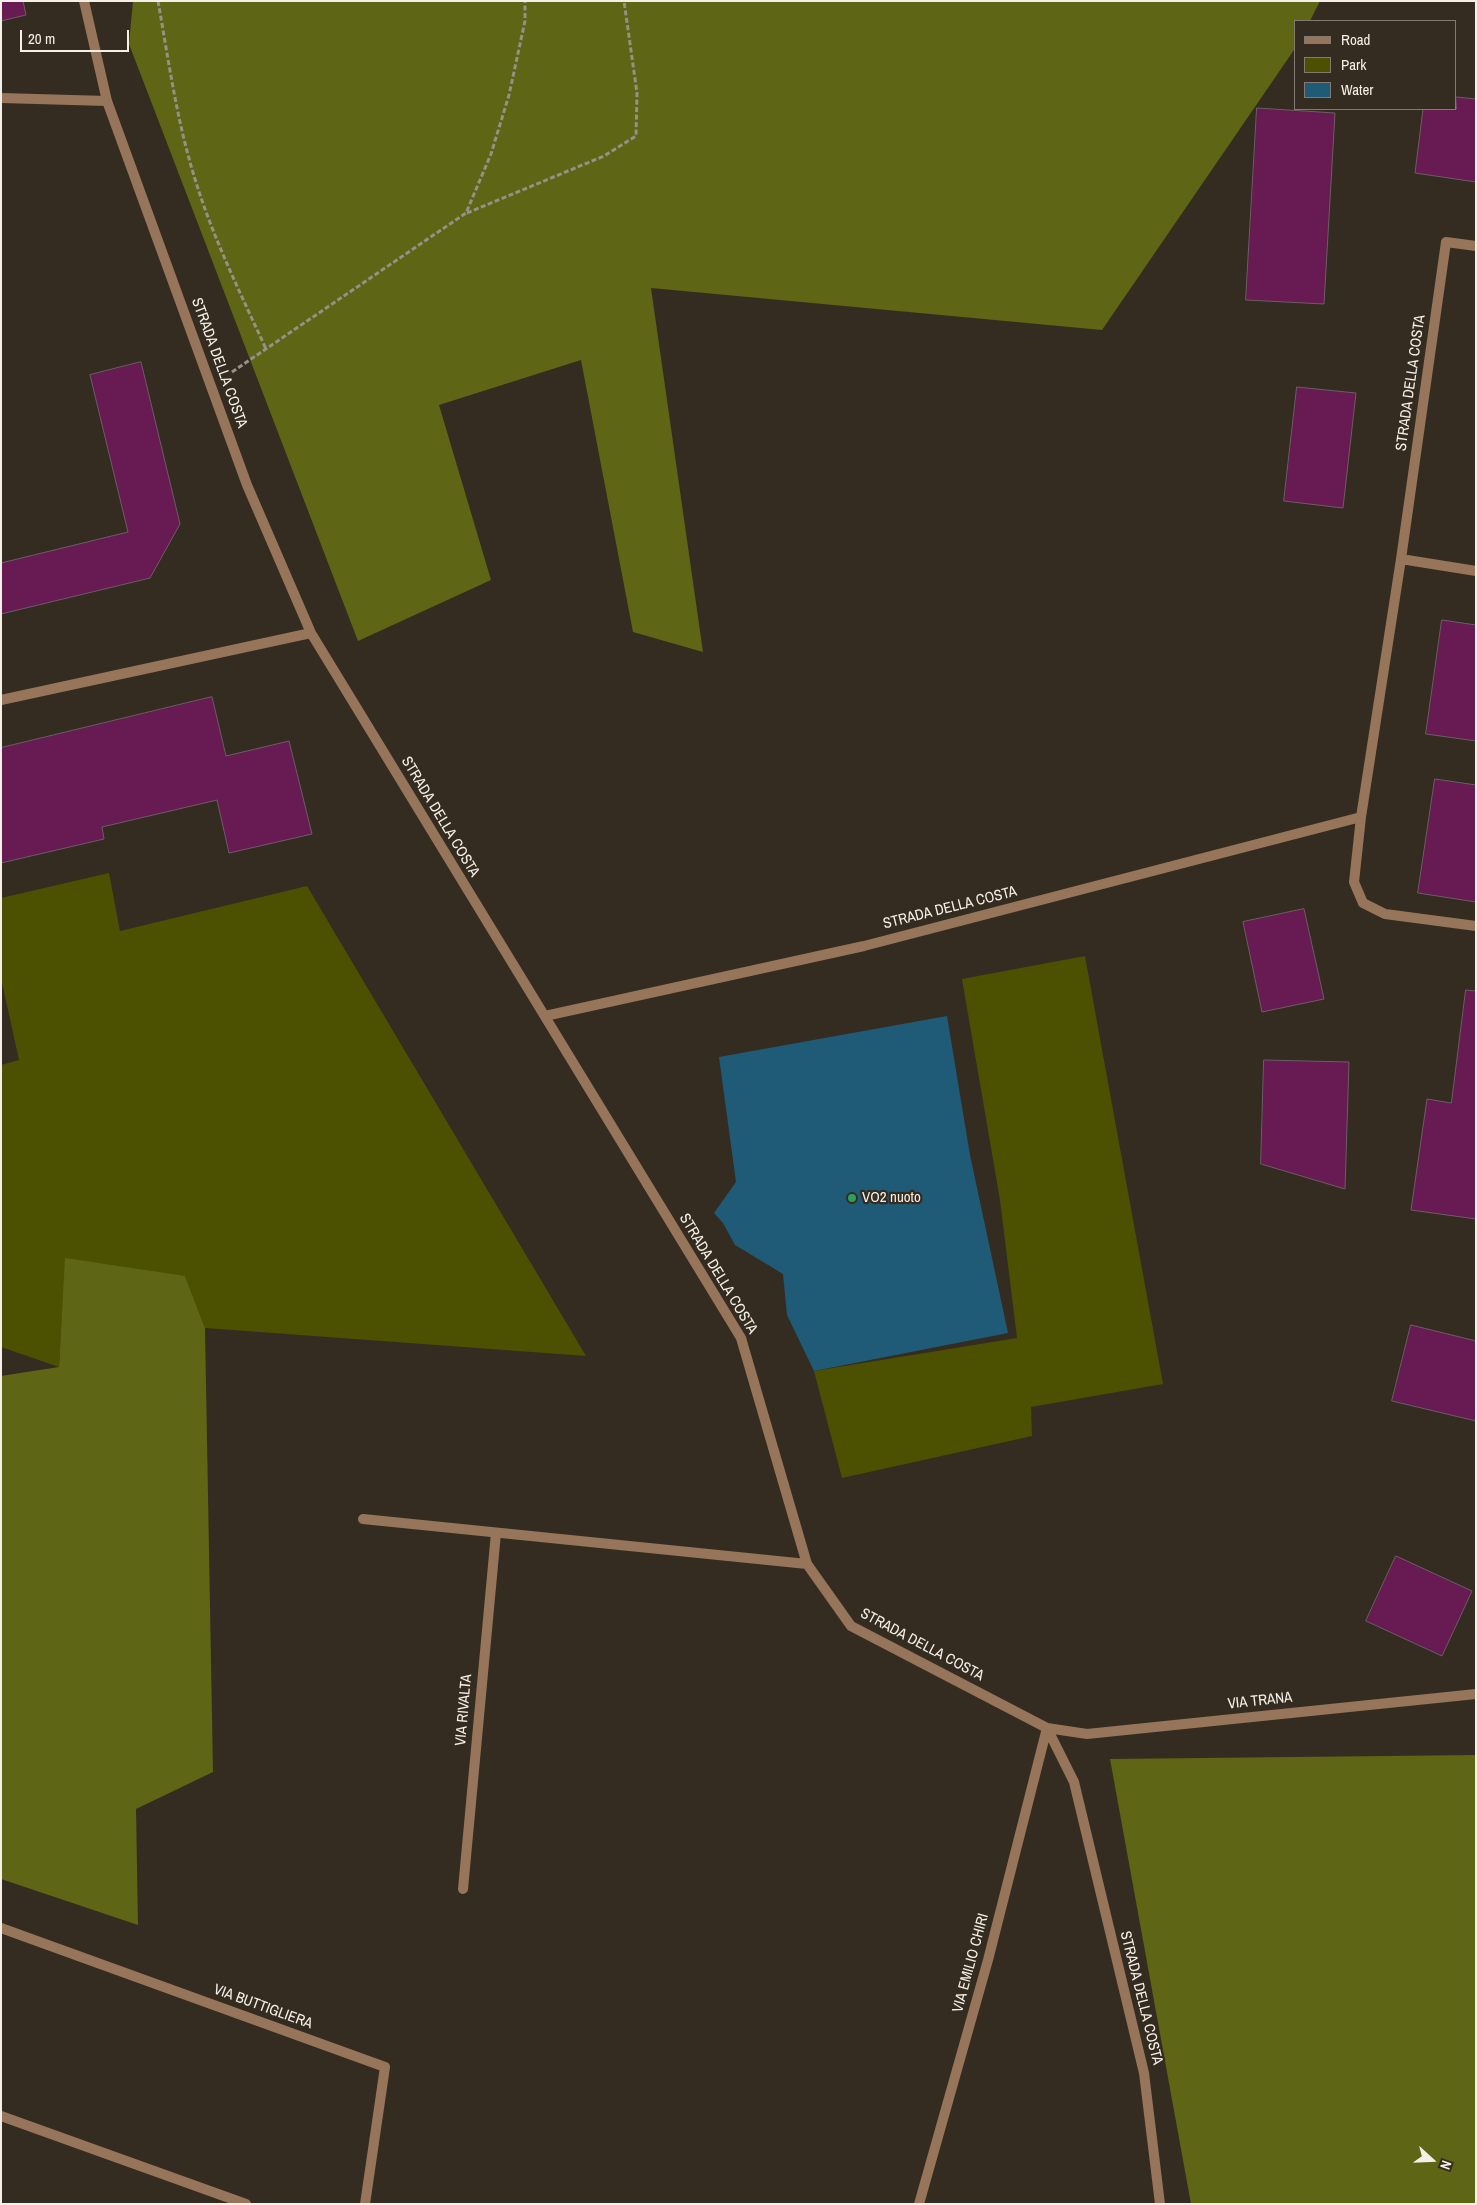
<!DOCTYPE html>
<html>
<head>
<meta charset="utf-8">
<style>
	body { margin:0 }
	#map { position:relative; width:1477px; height:2205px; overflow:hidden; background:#342c20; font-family:"Archivo Narrow",sans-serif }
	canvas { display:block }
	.frame { position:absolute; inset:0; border:2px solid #f4efe7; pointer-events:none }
	.legend { position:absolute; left:1294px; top:20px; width:162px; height:90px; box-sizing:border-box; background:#342c20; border:1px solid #817a70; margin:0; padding:6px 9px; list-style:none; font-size:15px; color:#f4efe7 }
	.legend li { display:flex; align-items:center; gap:10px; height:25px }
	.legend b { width:25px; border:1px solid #817a70 }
	.north { position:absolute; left:1407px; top:2135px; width:50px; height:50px; -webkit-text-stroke:4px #342c20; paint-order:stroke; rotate:110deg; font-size:14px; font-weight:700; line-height:20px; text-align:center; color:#f4efe7 }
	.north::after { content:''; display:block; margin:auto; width:18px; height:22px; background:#f4efe7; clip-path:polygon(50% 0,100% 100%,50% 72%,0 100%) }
	.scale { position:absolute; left:20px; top:30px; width:109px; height:22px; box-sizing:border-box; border:2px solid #f4efe7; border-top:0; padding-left:6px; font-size:15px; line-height:18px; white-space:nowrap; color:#f4efe7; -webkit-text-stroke:4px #342c20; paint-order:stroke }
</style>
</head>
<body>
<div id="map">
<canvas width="1477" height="2205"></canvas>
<div class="frame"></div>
<ul class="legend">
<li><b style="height:6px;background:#96755a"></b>Road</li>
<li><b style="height:14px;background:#4b5100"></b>Park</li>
<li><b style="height:14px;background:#1f5b76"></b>Water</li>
</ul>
<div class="north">N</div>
<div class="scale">20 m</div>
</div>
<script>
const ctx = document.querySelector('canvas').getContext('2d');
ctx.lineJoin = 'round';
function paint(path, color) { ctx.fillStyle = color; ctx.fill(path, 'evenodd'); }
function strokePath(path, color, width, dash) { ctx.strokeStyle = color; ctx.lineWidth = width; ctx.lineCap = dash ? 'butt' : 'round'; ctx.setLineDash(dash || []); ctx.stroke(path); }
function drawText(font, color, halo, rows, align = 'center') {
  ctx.font = font + ' "Archivo Narrow",sans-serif'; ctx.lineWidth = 4.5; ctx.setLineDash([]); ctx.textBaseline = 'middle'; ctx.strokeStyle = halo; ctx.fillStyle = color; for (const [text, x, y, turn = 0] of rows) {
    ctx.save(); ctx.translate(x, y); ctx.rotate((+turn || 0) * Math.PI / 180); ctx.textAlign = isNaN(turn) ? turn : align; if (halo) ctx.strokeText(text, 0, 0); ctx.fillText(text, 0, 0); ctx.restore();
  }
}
const green = new Path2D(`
	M109,873L120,931L307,886L586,1356L205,1328L185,1276L62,1315L59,1367L1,1347V1065L19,1060L1,978V898Z
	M1085,956L1163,1384L1031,1407L1032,1436L842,1478L814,1371L1017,1338L1000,1200L962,979Z`);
const forest = new Path2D(`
	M133,1H1320L1310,21H1296V47L1102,330L651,288L703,652L633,632L581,360L439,405L491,580L358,641L129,44Z
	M65,1258L185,1276L205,1328L213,1772L136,1809L138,1925L1,1879V1376L59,1367Z
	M1476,1755V2204H1191L1110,1759Z`);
const water = new Path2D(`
	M947,1016L970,1155L1008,1333L814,1371L787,1315L783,1274L735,1245L723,1223L714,1213L736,1182L719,1057Z`);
const building = new Path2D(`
	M1,1H23L26,15L1,21Z
	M1456,97L1476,99V182L1415,173L1423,109H1456Z
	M1257,108L1335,113L1324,304L1246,300Z
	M141,362L180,524L150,578L1,614V563L128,532L90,375Z
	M1297,387L1356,393L1343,508L1284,501Z
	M1442,620L1476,625V741L1426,734Z
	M212,697L226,756L289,741L312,834L229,853L217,800L102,827L104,839L1,863V748Z
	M1435,779L1476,785V902L1418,893Z
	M1304,909L1324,999L1262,1012L1243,922Z
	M1466,990L1476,991V1219L1411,1210L1427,1099L1451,1103Z
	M1264,1060L1349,1062L1345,1189L1261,1164Z
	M1411,1325L1476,1341V1421L1392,1401Z
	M1396,1556L1472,1591L1442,1656L1366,1621Z`);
const path = new Path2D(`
	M158,1C168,57 176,115 192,169C210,232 239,290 266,349
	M467,213L604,156L636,136L637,93L624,1
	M232,372L466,213L491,154L509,95L525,21V1`);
const minor = new Path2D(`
	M84,1L107,101L247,485L311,633L741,1338L807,1564L851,1626L1047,1728L1074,1782L1144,2073L1160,2204
	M1,98L107,101
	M1476,246L1446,242L1401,559L1361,817L1354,882L1363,903L1385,914L1476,926
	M1401,559L1476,571
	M1,700L311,633
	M545,1016L864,946L1361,817
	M363,1519L807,1564
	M1047,1728L1087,1734L1476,1694
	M463,1889L496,1533
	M1,1928L385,2067L365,2204
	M1,2116L246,2204
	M919,2204L988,1960L1047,1728`);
const markers = [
	[852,1198,5,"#2e9e5b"]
];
const streetNames = [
	["STRADA DELLA COSTA",219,363,70],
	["STRADA DELLA COSTA",1411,383,-82],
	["STRADA DELLA COSTA",440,817,59],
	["STRADA DELLA COSTA",950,908,-14],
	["STRADA DELLA COSTA",718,1274,59],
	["STRADA DELLA COSTA",922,1645,28],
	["VIA TRANA",1260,1701,-6],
	["VIA RIVALTA",464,1710,-85],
	["VIA EMILIO CHIRI",971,1963,-75],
	["STRADA DELLA COSTA",1141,1998,76],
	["VIA BUTTIGLIERA",263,2007,20]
];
const poiNames = [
	["VO2 nuoto",862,1198]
];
paint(green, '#4b5100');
paint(forest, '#5e6514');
paint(water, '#1f5b76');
paint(building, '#671b52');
strokePath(building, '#6c5d66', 1);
strokePath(path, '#969086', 3, [5, 2.5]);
strokePath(minor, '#96755a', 10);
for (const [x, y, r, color] of markers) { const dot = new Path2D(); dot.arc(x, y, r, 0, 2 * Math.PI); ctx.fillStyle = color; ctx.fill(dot); strokePath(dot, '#342c20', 2); }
drawText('15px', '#f4efe7', '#342c20', streetNames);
drawText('15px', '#f4efe7', '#342c20', poiNames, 'left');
</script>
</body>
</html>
